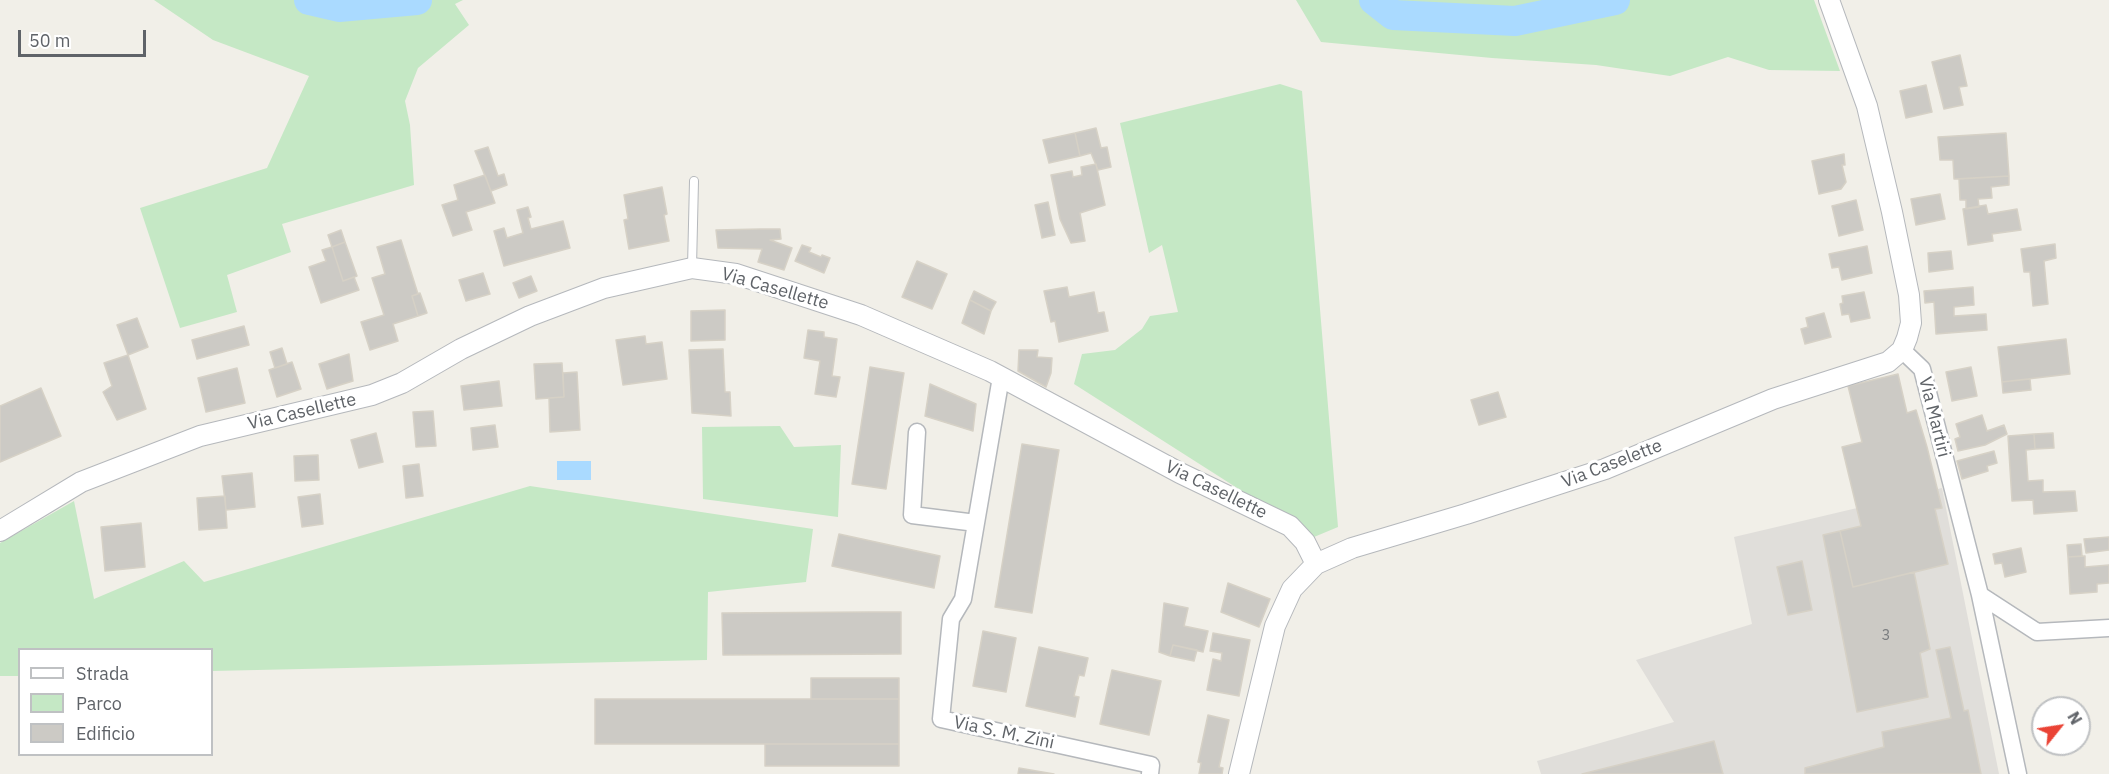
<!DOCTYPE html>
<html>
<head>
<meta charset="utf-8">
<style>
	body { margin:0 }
	#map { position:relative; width:2109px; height:774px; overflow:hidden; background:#f1efe8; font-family:"IBM Plex Sans",sans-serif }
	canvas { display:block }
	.legend { position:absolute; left:18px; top:648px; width:195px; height:108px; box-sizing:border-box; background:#fff; border:2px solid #bfc1c3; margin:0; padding:8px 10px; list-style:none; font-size:18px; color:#5f6368 }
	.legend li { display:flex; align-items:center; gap:12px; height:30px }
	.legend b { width:30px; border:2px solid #bfc1c3 }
	.north { position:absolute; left:2031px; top:696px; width:60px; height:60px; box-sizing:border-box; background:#fff; border:2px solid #bfc1c3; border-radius:50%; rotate:60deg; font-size:16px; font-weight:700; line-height:24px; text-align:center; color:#5f6368 }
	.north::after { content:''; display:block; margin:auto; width:21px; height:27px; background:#ea4335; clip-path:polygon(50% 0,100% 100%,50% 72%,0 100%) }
	.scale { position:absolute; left:18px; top:30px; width:128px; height:27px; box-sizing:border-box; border:3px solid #5f6368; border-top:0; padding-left:8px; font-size:18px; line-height:21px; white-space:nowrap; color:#5f6368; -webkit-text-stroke:4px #fff; paint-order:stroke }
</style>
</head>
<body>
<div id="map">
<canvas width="2109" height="774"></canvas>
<ul class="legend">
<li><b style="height:8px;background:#fff"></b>Strada</li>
<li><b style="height:16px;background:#c5e8c5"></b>Parco</li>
<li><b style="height:16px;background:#cccac5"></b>Edificio</li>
</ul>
<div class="north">N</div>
<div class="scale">50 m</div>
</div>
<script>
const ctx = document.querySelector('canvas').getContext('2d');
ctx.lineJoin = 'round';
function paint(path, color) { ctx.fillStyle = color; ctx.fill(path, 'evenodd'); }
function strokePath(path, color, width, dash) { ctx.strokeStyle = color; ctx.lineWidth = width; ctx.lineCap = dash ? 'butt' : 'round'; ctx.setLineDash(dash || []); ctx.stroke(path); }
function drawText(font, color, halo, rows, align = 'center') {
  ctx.font = font + ' "IBM Plex Sans",sans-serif'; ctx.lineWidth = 6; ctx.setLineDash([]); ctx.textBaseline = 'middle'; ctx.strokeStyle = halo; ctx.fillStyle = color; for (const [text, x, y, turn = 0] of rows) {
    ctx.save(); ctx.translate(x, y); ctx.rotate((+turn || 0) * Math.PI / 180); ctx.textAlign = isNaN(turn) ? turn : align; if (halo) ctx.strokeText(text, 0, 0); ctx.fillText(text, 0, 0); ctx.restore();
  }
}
const industrial = new Path2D(`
	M1942,488L1999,774H1541L1537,761L1674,722L1636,660L1752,624L1734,537Z`);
const green = new Path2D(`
	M154,0H463L455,4L469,25L418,68L405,101L410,125L414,185L282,224L291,252L227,275L237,312L180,328L140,208L267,168L309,76L213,40Z
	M1296,0H1814L1840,71L1769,70L1728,57L1670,76L1596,65L1492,58L1321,42Z
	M1280,84L1302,91L1338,527L1314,537L1074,384L1082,354L1115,350L1142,329L1150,316L1178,312L1162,245L1149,253L1120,123Z
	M780,426L794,447L841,445L838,517L703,499L702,427Z
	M530,486L813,529L806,582L708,592L707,660L212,671V650H20L19,676H0V543L74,501L94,599L184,561L204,582Z`);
const water = new Path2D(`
	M557,461H591V480H557Z`);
const river = new Path2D(`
	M309,0L339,7L417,0
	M1374,0L1393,15L1515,21L1615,0`);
const building = new Path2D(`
	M1960,55L1967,86L1959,87L1963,105L1944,109L1932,62Z
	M1926,85L1932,112L1906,118L1900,91Z
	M1096,128L1101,148L1107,147L1111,167L1098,170L1091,153L1080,156L1075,133Z
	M1075,133L1080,156L1049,163L1043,140Z
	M2006,133L2009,176L1954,179L1953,160H1940L1938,137Z
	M488,147L498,176L504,174L507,185L491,191L475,151Z
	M1844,154L1845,165H1842L1846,182L1841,189L1819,194L1812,161Z
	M1096,164L1105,205L1080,213L1085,241L1071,243L1060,219L1051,175L1072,171L1073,177L1082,175L1081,167Z
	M485,175L495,203L466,212L472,230L453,236L442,205L458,200L454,185Z
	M2009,176V185L1991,187L1992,198L1978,199L1979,207L1966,209V200H1960L1959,179Z
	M662,187L667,214L664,215L669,241L629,249L624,220L628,219L624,195Z
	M1940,194L1945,219L1916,225L1911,199Z
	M1856,200L1863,230L1839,236L1832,206Z
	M1048,202L1055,235L1042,238L1035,205Z
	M1986,205L1988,214L2017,209L2021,230L1992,234L1993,241L1968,245L1963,209Z
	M528,207L531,217L528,218L531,229L563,221L570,248L504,266L494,231L504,228L507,238L523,233L517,210Z
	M760,229H780L781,239L770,240L792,248L784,270L758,262L762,249L718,248L716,230Z
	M341,230L345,242L332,247L328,235Z
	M401,240L418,294L412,296L418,316L393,324L398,341L370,350L361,322L384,315L372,278L385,274L377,247Z
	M345,242L357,276L343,281L332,247Z
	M2055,244L2056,258L2044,261L2048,304L2033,306L2030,272H2024L2021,249Z
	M802,245L811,248L809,252L821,257L822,255L830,258L824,273L795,261Z
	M1867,246L1872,273L1842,280L1839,267L1832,268L1829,254Z
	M332,247L343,281L354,277L359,290L321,303L309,267L326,261L322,250Z
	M1951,251L1953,269L1929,272L1928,253Z
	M917,261L947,274L932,309L902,297Z
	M483,273L490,294L466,301L459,280Z
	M531,276L537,291L519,298L513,283Z
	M1067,287L1069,297L1094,292L1098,313L1104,312L1108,331L1059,342L1055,321L1051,322L1044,291Z
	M1973,287L1974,305L1954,307V316L1986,314L1987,330L1936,334L1934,302L1925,303L1924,291Z
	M974,291L996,302L991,311L970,300Z
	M1864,292L1870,318L1851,322L1849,314L1842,315L1840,304L1843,303L1842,296Z
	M420,293L427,313L418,316L412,296Z
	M970,300L991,311L984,334L962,323Z
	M725,310V340L691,341V311Z
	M1824,313L1831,337L1805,344L1801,329L1808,327L1806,318Z
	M137,318L148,347L128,355L117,325Z
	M244,326L249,345L197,359L192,340Z
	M808,330L824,332V337L837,339L832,376L840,377L836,397L815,394L820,361L804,358Z
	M645,336L646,344L662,342L667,379L623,385L616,340Z
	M2066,339L2070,374L2002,382L1998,347Z
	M282,348L287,364L275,368L270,352Z
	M723,349L725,392H730L731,416L692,413L689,350Z
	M1019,350H1038L1037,357L1052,358L1051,373L1046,387L1018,371Z
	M349,354L353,381L327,389L319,364Z
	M128,355L146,409L117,420L103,392L112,386L104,363Z
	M292,362L301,389L277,397L269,370Z
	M562,363L564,397L536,399L534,364Z
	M870,367L904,373L886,489L852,484Z
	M1971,367L1977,396L1952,401L1946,372Z
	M237,368L245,403L206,412L198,378Z
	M577,372L580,430L550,432L549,398L564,397L563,373Z
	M1898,374L1907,413L1916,410L1927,447L1942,508L1935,509L1948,564L1853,587L1840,531L1861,526L1842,447L1862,442L1848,386Z
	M2030,379L2031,390L2003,393L2002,382Z
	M499,381L502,406L464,410L461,386Z
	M930,384L976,404L973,431L925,416Z
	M41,388L61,436L0,462V406Z
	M1498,392L1506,417L1479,425L1471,400Z
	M433,411L436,446L416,447L413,412Z
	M1982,415L1987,431L2004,425L2007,434L1985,445L1958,451L1955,439L1960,437L1956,424Z
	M495,425L498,447L473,450L471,428Z
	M376,433L383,462L359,468L351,440Z
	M2053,433L2054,448L2035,449L2034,434Z
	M2034,434L2035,449L2026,450L2028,481L2043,480V492L2075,491L2077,511L2034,514L2033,500L2012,501L2008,436Z
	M1022,444L1059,450L1032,613L995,607Z
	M1994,451L1997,463L1987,466L1988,471L1962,479L1957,461Z
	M318,455L319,480L295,481L294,456Z
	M419,464L423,496L406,498L403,466Z
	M252,473L255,507L226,510L222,476Z
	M320,494L323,524L302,527L298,497Z
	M225,496L227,528L199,530L197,498Z
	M141,523L145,567L105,571L101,527Z
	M1840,531L1853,587L1914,572L1930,649L1920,653L1928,697L1857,712L1823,535Z
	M839,534L940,556L934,588L832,566Z
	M2109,537V550L2086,553L2084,539Z
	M2081,544L2082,556L2068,557L2067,545Z
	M2021,548L2026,572L2005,577L2002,563L1995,564L1993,554Z
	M2085,556V567L2109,565V583L2097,584V592L2070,594L2068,557Z
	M1802,561L1812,610L1788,615L1777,567Z
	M1228,583L1270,599L1259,627L1221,612Z
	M1164,603L1188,608L1184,626L1208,631L1203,652L1173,645L1170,656L1159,652Z
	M870,612H901V654L723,655L722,613Z
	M983,631L1016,638L1006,692L973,686Z
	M1213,633L1250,640L1239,696L1207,690L1213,659L1221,661L1222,653L1210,651Z
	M1173,645L1197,650L1194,661L1170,656Z
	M1039,647L1088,658L1084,676L1079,675L1074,696L1079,697L1075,717L1026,706Z
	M1950,647L1964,711L1968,710L1981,774H1805V768L1884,747L1882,732L1951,718L1936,650Z
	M1112,670L1161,681L1149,735L1100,724Z
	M811,678H899V699H811Z
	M595,699H899V744H595Z
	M1208,715L1229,720L1219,767L1223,768L1222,774H1199L1201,763L1198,762Z
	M1714,741L1723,774H1582Z
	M765,744H899V766H765Z
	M1019,768L1054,774H1018Z`);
const service = new Path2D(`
	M692,267L694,181`);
const minor = new Path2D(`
	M1902,350L1922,369L1980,595L2018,774
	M1001,377L963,599L951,619L941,719L1151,765L1150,774
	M917,432L912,515L976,523
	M1980,595L2037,632L2109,628`);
const tertiary = new Path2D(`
	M0,531L81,482L200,436L372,395L402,383L461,349L530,316L604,288L692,268L736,274L861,315L990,371L1180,473L1290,526L1305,542L1316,564
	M1239,774L1275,626L1292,589L1316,564L1352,548L1466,514L1605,469L1773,399L1888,362L1902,350L1907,338L1911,323L1909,295L1892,212L1867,106L1829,0`);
const numberNames = [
	["3",1886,636]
];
const streetNames = [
	["Via Casellette",775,289,16],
	["Via Casellette",302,412,-13],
	["Via Martiri",1934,417,76],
	["Via Caselette",1612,464,-21],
	["Via Casellette",1216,490,26],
	["Via S. M. Zini",1004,733,12]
];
paint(industrial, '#e0deda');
paint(green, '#c5e8c5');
paint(water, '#aadaff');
strokePath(river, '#aadaff', 30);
paint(building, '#cccac5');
strokePath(building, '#d6d1c6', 1.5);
strokePath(service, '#b5b8bc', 10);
strokePath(minor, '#b5b8bc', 19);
strokePath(tertiary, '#b5b8bc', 22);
strokePath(service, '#fff', 8);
strokePath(minor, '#fff', 16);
strokePath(tertiary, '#fff', 20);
drawText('15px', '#7a7d7f', null, numberNames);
drawText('18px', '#5f6368', '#fff', streetNames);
</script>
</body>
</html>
